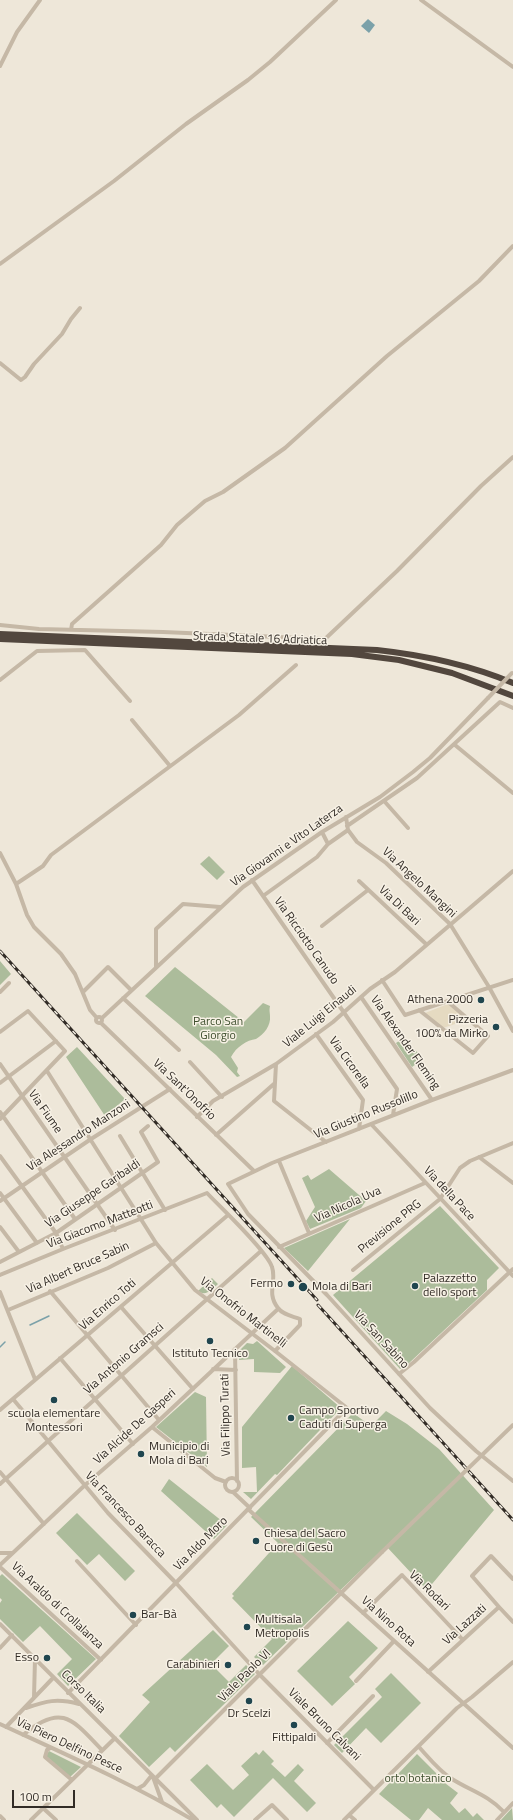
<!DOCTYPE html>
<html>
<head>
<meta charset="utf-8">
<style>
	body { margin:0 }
	#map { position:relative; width:513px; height:1820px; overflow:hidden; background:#eee7d9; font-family:"Titillium Web",sans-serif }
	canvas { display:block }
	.scale { position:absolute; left:12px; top:1790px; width:63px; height:18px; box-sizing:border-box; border:2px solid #322c26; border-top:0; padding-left:5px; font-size:12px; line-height:14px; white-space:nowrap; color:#322c26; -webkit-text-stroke:3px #f7f1e5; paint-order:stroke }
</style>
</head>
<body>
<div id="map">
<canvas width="513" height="1820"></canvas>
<div class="scale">100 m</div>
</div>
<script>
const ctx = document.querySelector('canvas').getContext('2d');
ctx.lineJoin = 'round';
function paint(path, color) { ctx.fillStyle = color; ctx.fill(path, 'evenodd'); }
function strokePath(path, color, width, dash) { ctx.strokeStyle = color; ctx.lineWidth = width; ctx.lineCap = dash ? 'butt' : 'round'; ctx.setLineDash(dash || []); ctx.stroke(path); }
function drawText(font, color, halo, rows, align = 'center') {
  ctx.font = font + ' "Titillium Web",sans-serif'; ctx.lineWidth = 3; ctx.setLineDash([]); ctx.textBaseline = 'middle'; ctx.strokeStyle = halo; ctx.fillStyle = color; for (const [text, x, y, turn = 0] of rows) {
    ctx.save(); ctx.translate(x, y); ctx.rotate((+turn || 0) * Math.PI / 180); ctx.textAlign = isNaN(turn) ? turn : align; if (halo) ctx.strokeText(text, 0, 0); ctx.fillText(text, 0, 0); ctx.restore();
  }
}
const green = new Path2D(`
	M209,856L225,872L217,880L200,864Z
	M0,961L11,974L0,985Z
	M175,967L244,1022L263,1003L270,1006C269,1011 270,1012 270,1016C271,1026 264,1034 256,1039C247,1040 236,1047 231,1057L238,1068L237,1072L240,1076L237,1077L216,1055L145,996Z
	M402,1039L422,1056L423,1059L412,1067L396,1043Z
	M77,1047L125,1099L105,1116L66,1057Z
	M329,1169L366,1201L361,1208L310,1229L306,1221L315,1207L302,1178L308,1175L311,1180Z
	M440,1206L499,1268L487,1280V1290L408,1364L400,1369L333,1295Z
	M350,1219L308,1271L284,1248Z
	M212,1278L218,1284C212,1289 206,1297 198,1291Z
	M257,1341L286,1367L280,1373L254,1372V1359L239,1360V1351L247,1343L253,1344Z
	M292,1366L341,1408L277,1475L275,1474L251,1499L243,1492H257L256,1467L242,1468V1427Z
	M195,1392L206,1397L207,1467L156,1427Z
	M386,1411L407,1424L439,1449L494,1510L427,1590L386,1546L263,1665L254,1657L272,1639L232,1598L234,1596L232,1594L278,1543L251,1517L353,1413L371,1426Z
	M169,1479L227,1525L214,1539L161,1491Z
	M77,1513L135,1571L125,1581L99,1554L87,1565L56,1533Z
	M2,1574L96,1659L68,1686L57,1674L72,1659L40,1626L23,1642L0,1619V1603L2,1600L0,1598V1576Z
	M348,1621L378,1648L349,1677L355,1684L332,1706L297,1671Z
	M213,1630L229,1646L211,1664L229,1682L246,1665L255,1674L175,1752L170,1747L149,1767L119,1736L150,1702L142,1695Z
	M391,1673L421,1703L381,1743L366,1728L342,1753L334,1745L382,1697L375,1689Z
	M263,1750L274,1761L271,1764L285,1777L298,1764L304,1770L294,1781L316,1803L307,1812L273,1778L234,1817L221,1804L217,1808L190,1780L207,1764L233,1790L249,1775L241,1766L256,1752L259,1755Z
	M49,1751L81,1767L70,1777L46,1756Z
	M417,1754L436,1773L437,1777L458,1793L450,1803L459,1813L465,1808L473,1817L477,1813L484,1820H442L428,1808L419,1820H411L379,1794Z
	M512,1808L513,1820H501Z`);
const plaza = new Path2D(`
	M448,1004L467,1020L443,1028L425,1013Z`);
const water = new Path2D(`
	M368,19L375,25L369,33L361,26Z`);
const stream = new Path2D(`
	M30,1325L49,1316
	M0,1347L5,1342`);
const minor = new Path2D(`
	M421,0L513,67
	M0,66L17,32L40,0
	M0,264L114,181L186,124L248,80L270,62L336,0
	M0,363L21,380L25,377L34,364L62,334L71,319L80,308
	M0,625L39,629L163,632L325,639L397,571L481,486L513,457
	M71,630L72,624L161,545L177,525L205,501L223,492L285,448L387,356L479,281L513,246
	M0,680L37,651L85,650L130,701
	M132,720L170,766
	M455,745L513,793
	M385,802L408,828
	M346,817L348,830L357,842L386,863L450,924L489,987L513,1031
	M347,826L417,778L500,702L513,708
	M322,832L328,844
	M0,853L16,884L27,915L34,927L61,954L75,974L90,1010L97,1018
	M252,880L397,1089L393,1115
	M359,881L426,944
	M16,884L43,866L51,855L239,715L296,665
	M263,896L317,857L328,844L348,830
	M322,926L368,890
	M156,967V929L183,904L220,907
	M382,980L405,1015L513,980
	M0,992L9,983
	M83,992L108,967L131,990
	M361,997L432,1100
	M123,998L179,1050
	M419,1010L473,1053L488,1036L447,1001
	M96 1020a3 3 0 1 1 6 0a3 3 0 1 1-6 0Z
	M102,1018L243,887L322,832L380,797L413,772L430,758L488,698
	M101,1023L254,1171
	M0,1032L28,1011L65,1051L0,1119
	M316,1034L363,1100L359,1129
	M190,1062L222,1097
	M0,1064L115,1230
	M276,1064L274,1101L326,1142
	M513,1070L432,1100L272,1163L228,1184L248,1214L327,1295L430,1408L476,1451L513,1481
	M47,1071L156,1243L195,1290L275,1351L347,1408L68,1693
	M0,1083L56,1041
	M0,1112L75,1219
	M197,1117L213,1101L276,1064L333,1022L370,989L395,972L513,871
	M371,1124L513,1276
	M216,1135L275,1083
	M120,1136L165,1210
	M0,1156L56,1233L63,1249
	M479,1157L513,1183
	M279,1161L309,1233
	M0,1193L37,1243
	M0,1201L91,1139L170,1089
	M0,1227L19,1252
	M279,1247L425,1183
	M0,1262L56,1233L158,1162L141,1132L148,1126
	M353,1270L440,1199L460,1168L470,1161L513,1143
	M0,1275L63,1249L207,1193C220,1207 267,1251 272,1267C277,1281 266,1293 278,1308C283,1315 292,1316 300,1319V1325L275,1351
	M50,1291L159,1420
	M0,1292L35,1379
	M121,1307L193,1389
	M8,1310L108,1268L156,1243
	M235,1349L237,1481
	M60,1358L133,1444
	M213,1369L236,1370
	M399,1374L414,1362L513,1269
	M13,1399L108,1513L176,1583L260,1675L374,1790
	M0,1410L228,1215
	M152,1427L215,1478L226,1482
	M0,1472L44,1524
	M225 1485a7 7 0 1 1 14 0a7 7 0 1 1-14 0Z
	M0,1484C87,1406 174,1328 261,1251
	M233,1492L250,1508
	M249,1510L513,1748
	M0,1553H12
	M77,1561L136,1625
	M0,1565L84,1486L152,1427L278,1309
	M0,1567L101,1660
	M499,1607L472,1576L491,1556L513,1579
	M363,1613L402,1575L463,1640
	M0,1624L197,1820
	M0,1648L12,1635
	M428,1672L499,1607L513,1622
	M356,1681L394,1641
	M34,1697L35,1659
	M26,1708C46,1701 57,1698 79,1704
	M0,1724C65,1754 131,1783 193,1820
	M6,1727L53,1678
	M23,1735C62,1702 73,1720 102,1750
	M327,1743L373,1696
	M419,1747C429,1758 439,1771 452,1779C471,1791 488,1795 504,1812
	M50,1748L47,1750L45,1757L72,1780
	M153,1777L162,1802
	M155,1779L382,1552
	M137,1789L144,1785L152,1775
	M43,1808L56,1820
	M349,1815L355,1820
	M0,1816L4,1820
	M31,1820L115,1738
	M255,1820L272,1805L287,1820
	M344,1820L457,1708L472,1697L513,1662
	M497,1820L513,1803`);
const highway = new Path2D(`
	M0,634L377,650C423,655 470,665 513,683
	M0,639L352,654L399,660L452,673L513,696`);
const rail = new Path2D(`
	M0,951L317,1300
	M318,1305L513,1520`);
const minorBridge = new Path2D(`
	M488,698L512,673
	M382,1552L513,1425`);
const markers = [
	[481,1000,4,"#20464f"],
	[496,1027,4,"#20464f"],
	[291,1284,4,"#20464f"],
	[415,1286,4,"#20464f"],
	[303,1287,5,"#20464f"],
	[210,1341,4,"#20464f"],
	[54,1400,4,"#20464f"],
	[291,1418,4,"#20464f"],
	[141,1454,4,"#20464f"],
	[256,1541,4,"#20464f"],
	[133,1615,4,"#20464f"],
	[247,1627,4,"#20464f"],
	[47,1658,4,"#20464f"],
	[228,1665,4,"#20464f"],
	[249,1701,4,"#20464f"],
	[294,1725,4,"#20464f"]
];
const streetNames = [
	["Strada Statale 16 Adriatica",260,639,2],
	["Via Giovanni e Vito Laterza",287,846,-35],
	["Via Angelo Mangini",419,883,43],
	["Via Di Bari",399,906,43],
	["Via Ricciotto Canudo",306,941,55],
	["Viale Luigi Einaudi",320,1017,-39],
	["Via Alexander Fleming",405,1043,55],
	["Via Cicorella",349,1063,54],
	["Via Sant'Onofrio",184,1090,44],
	["Via Fiume",45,1112,55],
	["Via Giustino Russolillo",366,1115,-22],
	["Via Alessandro Manzoni",79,1136,-33],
	["Via Giuseppe Garibaldi",93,1194,-34],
	["Via della Pace",449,1194,47],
	["Via Nicola Uva",348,1205,-24],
	["Via Giacomo Matteotti",100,1225,-21],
	["Previsione PRG",390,1227,-39],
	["Via Albert Bruce Sabin",78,1268,-24],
	["Via Enrico Toti",108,1305,-41],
	["Via Onofrio Martinelli",243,1313,38],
	["Via San Sabino",381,1340,47],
	["Via Antonio Gramsci",124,1359,-41],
	["Via Filippo Turati",226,1415,-91],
	["Via Alcide De Gasperi",135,1427,-42],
	["Via Francesco Baracca",125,1515,47],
	["Via Aldo Moro",201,1544,-45],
	["Via Rodari",429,1591,44],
	["Via Araldo di Crollalanza",57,1606,43],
	["Via Nino Rota",388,1622,42],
	["Via Lazzati",465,1625,-42],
	["Viale Paolo VI",245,1676,-45],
	["Corso Italia",83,1692,44],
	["Viale Bruno Calvani",324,1725,45],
	["Via Piero Delfino Pesce",69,1746,25]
];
const poiNames = [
	["Athena 2000",473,1000,"right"],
	["Pizzeria",488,1020,"right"],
	["100% da Mirko",488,1034,"right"],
	["Palazzetto",423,1279],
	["dello sport",423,1293],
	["Fermo",283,1284,"right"],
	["Mola di Bari",312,1287],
	["Istituto Tecnico",210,1354,"center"],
	["Campo Sportivo",299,1411],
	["Caduti di Superga",299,1425],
	["scuola elementare",54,1414,"center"],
	["Montessori",54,1428,"center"],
	["Municipio di",149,1447],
	["Mola di Bari",149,1461],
	["Chiesa del Sacro",264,1534],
	["Cuore di Gesù",264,1548],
	["Bar-Bà",141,1615],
	["Multisala",255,1620],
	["Metropolis",255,1634],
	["Esso",39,1658,"right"],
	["Carabinieri",220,1665,"right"],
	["Dr Scelzi",249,1714,"center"],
	["Fittipaldi",294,1738,"center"]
];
const parkNames = [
	["Parco San",218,1022],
	["Giorgio",218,1036],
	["orto botanico",418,1779]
];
paint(green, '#acbc9b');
paint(plaza, '#e5dac1');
paint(water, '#7ba1a9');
strokePath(stream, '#7ba1a9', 1.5);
strokePath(minor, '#c5b8a6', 4);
strokePath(highway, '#52473e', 6);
strokePath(rail, '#322c26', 3);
strokePath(rail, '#f7f1e5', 1.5, [4.5]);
strokePath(minorBridge, '#c5b8a6', 4);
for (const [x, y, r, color] of markers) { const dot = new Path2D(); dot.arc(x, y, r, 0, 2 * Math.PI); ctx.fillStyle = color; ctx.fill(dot); strokePath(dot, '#f7f1e5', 1.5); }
drawText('12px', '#322c26', '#f7f1e5', streetNames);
drawText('12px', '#322c26', '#f7f1e5', poiNames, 'left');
drawText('12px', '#3d4e2d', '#f7f1e5', parkNames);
</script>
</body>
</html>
